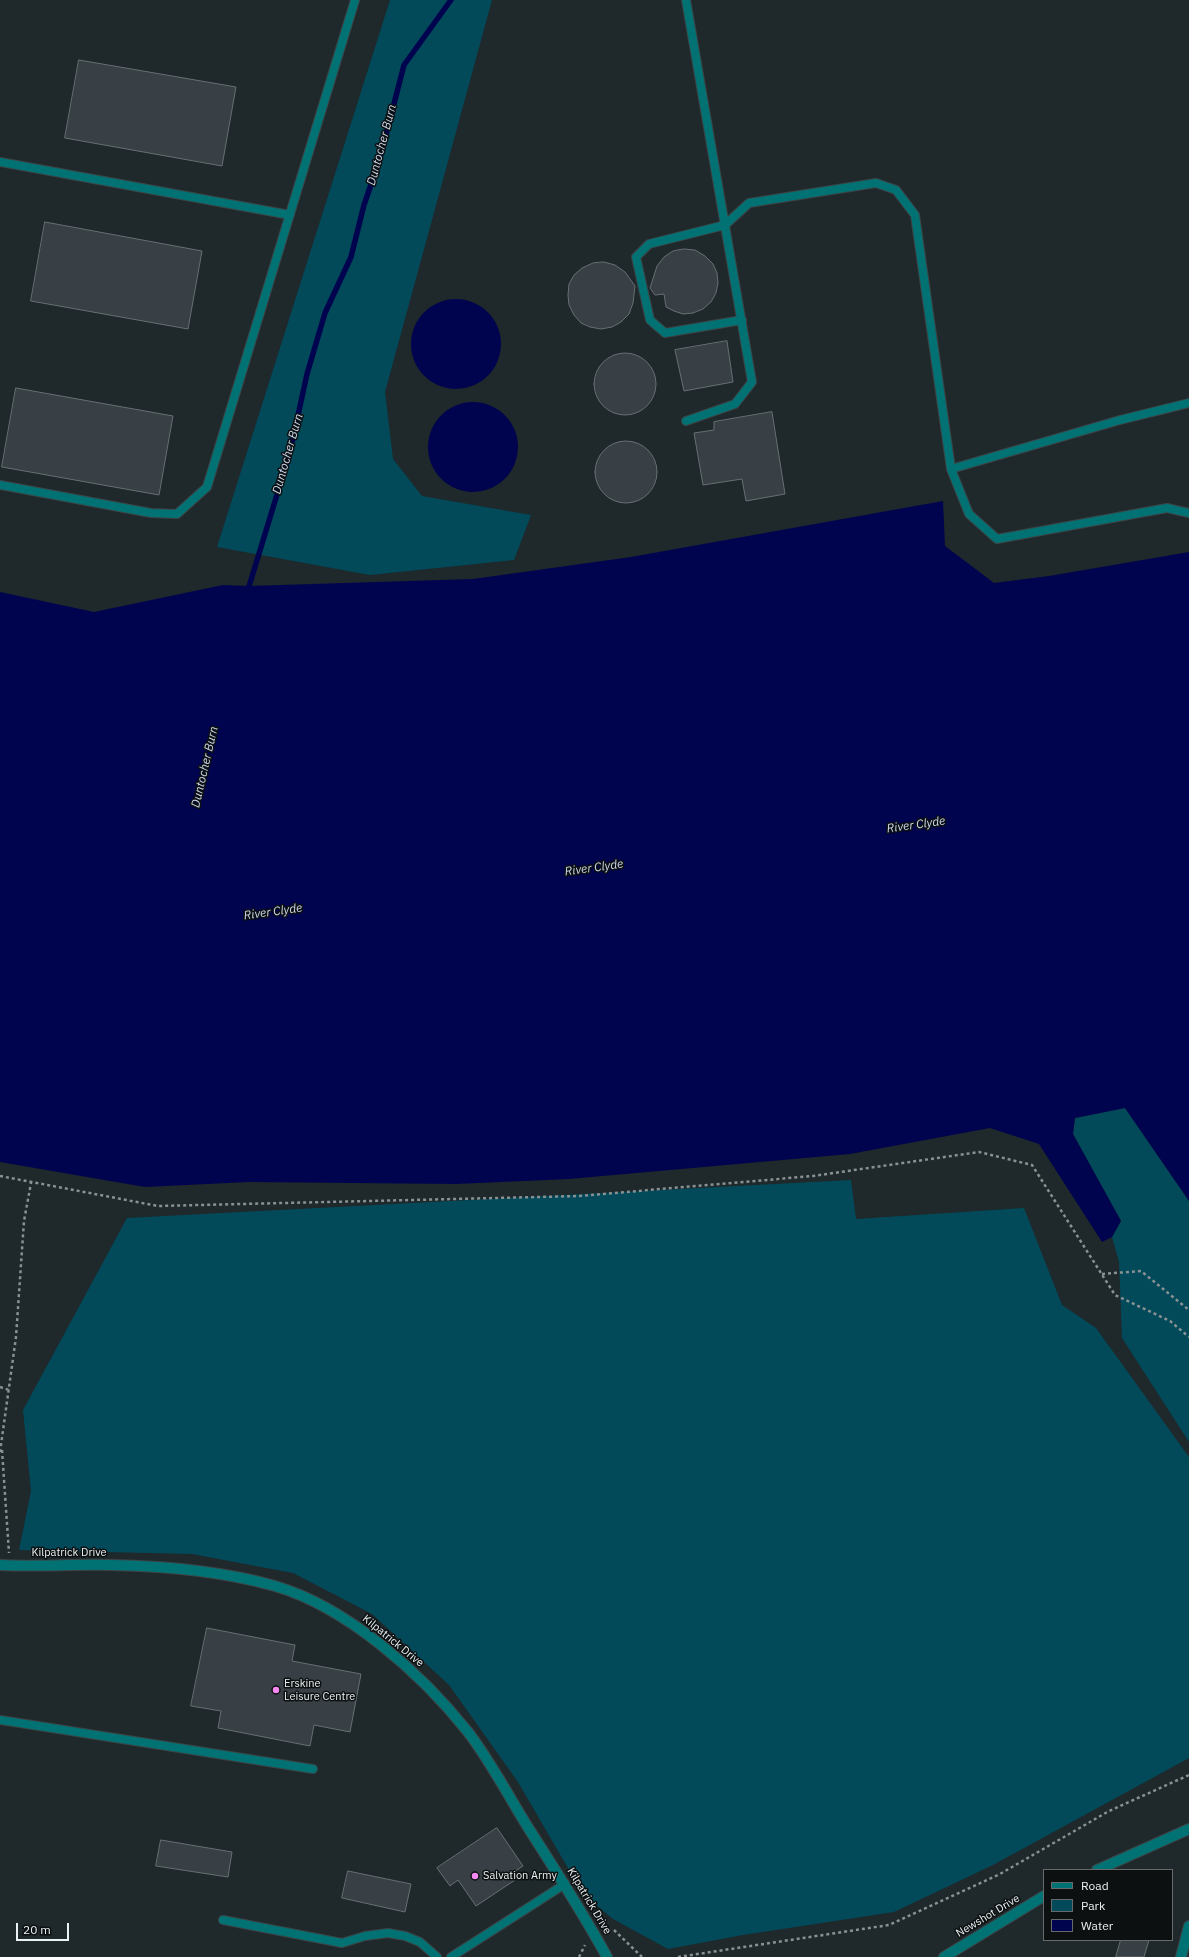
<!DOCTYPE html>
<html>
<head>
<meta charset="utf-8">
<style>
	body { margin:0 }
	#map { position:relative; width:1189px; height:1957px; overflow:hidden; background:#1f282b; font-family:"IBM Plex Sans",sans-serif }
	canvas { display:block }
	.legend { position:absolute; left:1043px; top:1869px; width:130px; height:72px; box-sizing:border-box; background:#0c1011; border:1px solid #656a6b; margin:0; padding:5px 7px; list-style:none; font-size:12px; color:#ebf1f3 }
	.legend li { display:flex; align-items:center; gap:8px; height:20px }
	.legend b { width:20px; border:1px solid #656a6b }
	.scale { position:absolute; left:16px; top:1923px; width:53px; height:18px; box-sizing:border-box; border:2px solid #ebf1f3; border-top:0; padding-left:5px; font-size:12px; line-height:14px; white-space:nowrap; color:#ebf1f3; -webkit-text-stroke:3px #0c1011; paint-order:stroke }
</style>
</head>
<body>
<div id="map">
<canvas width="1189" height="1957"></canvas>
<ul class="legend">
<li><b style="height:5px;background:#007273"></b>Road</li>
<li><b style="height:11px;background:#024a5a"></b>Park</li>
<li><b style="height:11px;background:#00044e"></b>Water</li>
</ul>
<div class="scale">20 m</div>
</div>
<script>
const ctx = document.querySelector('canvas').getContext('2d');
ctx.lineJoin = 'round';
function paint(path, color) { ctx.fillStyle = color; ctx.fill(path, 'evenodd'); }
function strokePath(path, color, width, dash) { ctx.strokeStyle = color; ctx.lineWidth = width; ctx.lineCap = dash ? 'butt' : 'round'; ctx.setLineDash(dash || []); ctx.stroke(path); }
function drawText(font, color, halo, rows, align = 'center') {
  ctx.font = font + ' "IBM Plex Sans",sans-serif'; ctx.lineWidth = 3; ctx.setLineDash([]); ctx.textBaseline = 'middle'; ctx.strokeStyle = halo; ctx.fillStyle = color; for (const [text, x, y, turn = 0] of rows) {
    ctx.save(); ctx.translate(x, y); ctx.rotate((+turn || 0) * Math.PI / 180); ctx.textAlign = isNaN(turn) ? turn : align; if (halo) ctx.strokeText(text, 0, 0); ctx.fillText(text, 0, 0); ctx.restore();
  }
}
const green = new Path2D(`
	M390,0H492L385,392L393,459L422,496L531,515L514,560L370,575L217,547Z
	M1125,1108L1189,1201V1442L1122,1338L1119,1262L1112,1237L1121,1221L1073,1134L1075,1118Z
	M851,1180L856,1219L1024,1208L1062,1305L1096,1328L1189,1457V1758L993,1865L894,1912L743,1935L668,1949L613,1919L583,1894L518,1782L449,1685L372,1614L293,1573L192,1554L19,1550L31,1491L23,1410L127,1218Z`);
const water = new Path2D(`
	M411 344a45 45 0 1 1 90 0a45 45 0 1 1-90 0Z
	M428 447a45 45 0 1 1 90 0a45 45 0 1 1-90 0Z
	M943,501L945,546L994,583L1049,576L1189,552V1201L1125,1108L1075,1118L1073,1134L1121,1221L1112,1237L1102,1242L1039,1144L990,1128L850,1154L569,1179L456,1184L249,1182L145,1187L0,1162V592L94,612L223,585L248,586L473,579L631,557Z`);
const stream = new Path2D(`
	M247,593L290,452L307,374L325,313L351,257L364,205L380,158L404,65L451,0`);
const building = new Path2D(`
	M79,60L236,87L222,166L65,138Z
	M45,222L202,251L188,329L31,301Z
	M684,249L695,250L705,256L713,264L717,273L718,283L716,293L711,302L703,309L693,313L683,314L674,311L666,307L664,294L655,295L650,288L657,266L664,257L673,251Z
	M604,262L615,265L625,272L635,286L633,303L629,314L621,322L612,327L601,329L590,327L581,323L574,315L569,305L568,295L569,284L574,275L582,268L593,263Z
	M727,341L733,382L684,391L675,350Z
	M594 384a31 31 0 1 1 62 0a31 31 0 1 1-62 0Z
	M16,388L173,416L159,495L2,467Z
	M772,412L785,494L746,501L742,479L703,485L694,433L714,430V422Z
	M595 472a31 31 0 1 1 62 0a31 31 0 1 1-62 0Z
	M207,1628L295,1645L292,1661L361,1674L350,1732L314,1725L310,1746L218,1728L221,1711L191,1706Z
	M497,1828L523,1866L511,1874L515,1880L476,1906L458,1880L450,1886L437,1868Z
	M161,1840L232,1852L228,1877L156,1866Z
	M348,1871L411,1884L405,1912L342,1898Z
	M1121,1940H1149L1144,1957H1116Z`);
const path = new Path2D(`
	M0,1176L158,1206L579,1196L813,1176L979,1152L1032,1165L1115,1295L1170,1321L1189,1337
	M1102,1274L1141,1271L1189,1310
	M0,1387L9,1390
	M2,1450L9,1553
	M0,1452L16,1337L24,1221L31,1183
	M608,1930H614L642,1957
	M579,1957L585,1945
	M678,1957L889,1925L1000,1874L1109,1811L1189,1775`);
const service = new Path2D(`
	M0,162L290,215
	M742,320L665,333L650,320L636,257L649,244L725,225L749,203L876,183L896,190L915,215L951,469L969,514L997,539L1167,508L1189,513
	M686,421L735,404L752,382L686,0
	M951,469L1120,420L1189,403
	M0,485L151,513L177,514L207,487L355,0
	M0,1720L313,1769
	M223,1920L342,1943L365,1936L388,1933L405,1936L420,1942L437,1957
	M451,1957L565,1884`);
const minor = new Path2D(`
	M1181,1957L1189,1926`);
const tertiary = new Path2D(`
	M0,1565C37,1567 74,1564 111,1565C165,1566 222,1571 275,1586C347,1607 422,1674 468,1732C491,1762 509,1797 529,1829C556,1871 583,1913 607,1957
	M1097,1870L1189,1829
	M944,1957L1044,1896`);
const markers = [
	[276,1690,4,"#f589ef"],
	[475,1876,4,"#f589ef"]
];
const streetNames = [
	["Kilpatrick Drive",69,1553],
	["Kilpatrick Drive",393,1641,39],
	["Kilpatrick Drive",589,1901,59],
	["Newshot Drive",988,1916,-31]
];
const poiNames = [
	["Erskine",284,1684],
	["Leisure Centre",284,1697],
	["Salvation Army",483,1876]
];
const waterNames = [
	["Duntocher Burn",382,145,-75],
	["Duntocher Burn",288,454,-74],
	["Duntocher Burn",205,767,-77],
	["River Clyde",916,825,-8],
	["River Clyde",594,868,-8],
	["River Clyde",273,912,-8]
];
paint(green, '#024a5a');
paint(water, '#00044e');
strokePath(stream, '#00044e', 5.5);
paint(building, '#394045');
strokePath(building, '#676f74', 1);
strokePath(service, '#3c4447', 10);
strokePath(minor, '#3c4447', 12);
strokePath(tertiary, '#3c4447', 12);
strokePath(path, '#899193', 2.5, [3, 3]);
strokePath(service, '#007273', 8);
strokePath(minor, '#007273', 10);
strokePath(tertiary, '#007273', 10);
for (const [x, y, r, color] of markers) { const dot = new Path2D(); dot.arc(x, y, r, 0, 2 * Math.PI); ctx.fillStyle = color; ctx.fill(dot); strokePath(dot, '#0c1011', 1.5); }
drawText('11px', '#ebf1f3', '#0c1011', streetNames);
drawText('11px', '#ebf1f3', '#0c1011', poiNames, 'left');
drawText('italic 12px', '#cdd8ee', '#0c1011', waterNames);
</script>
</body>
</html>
